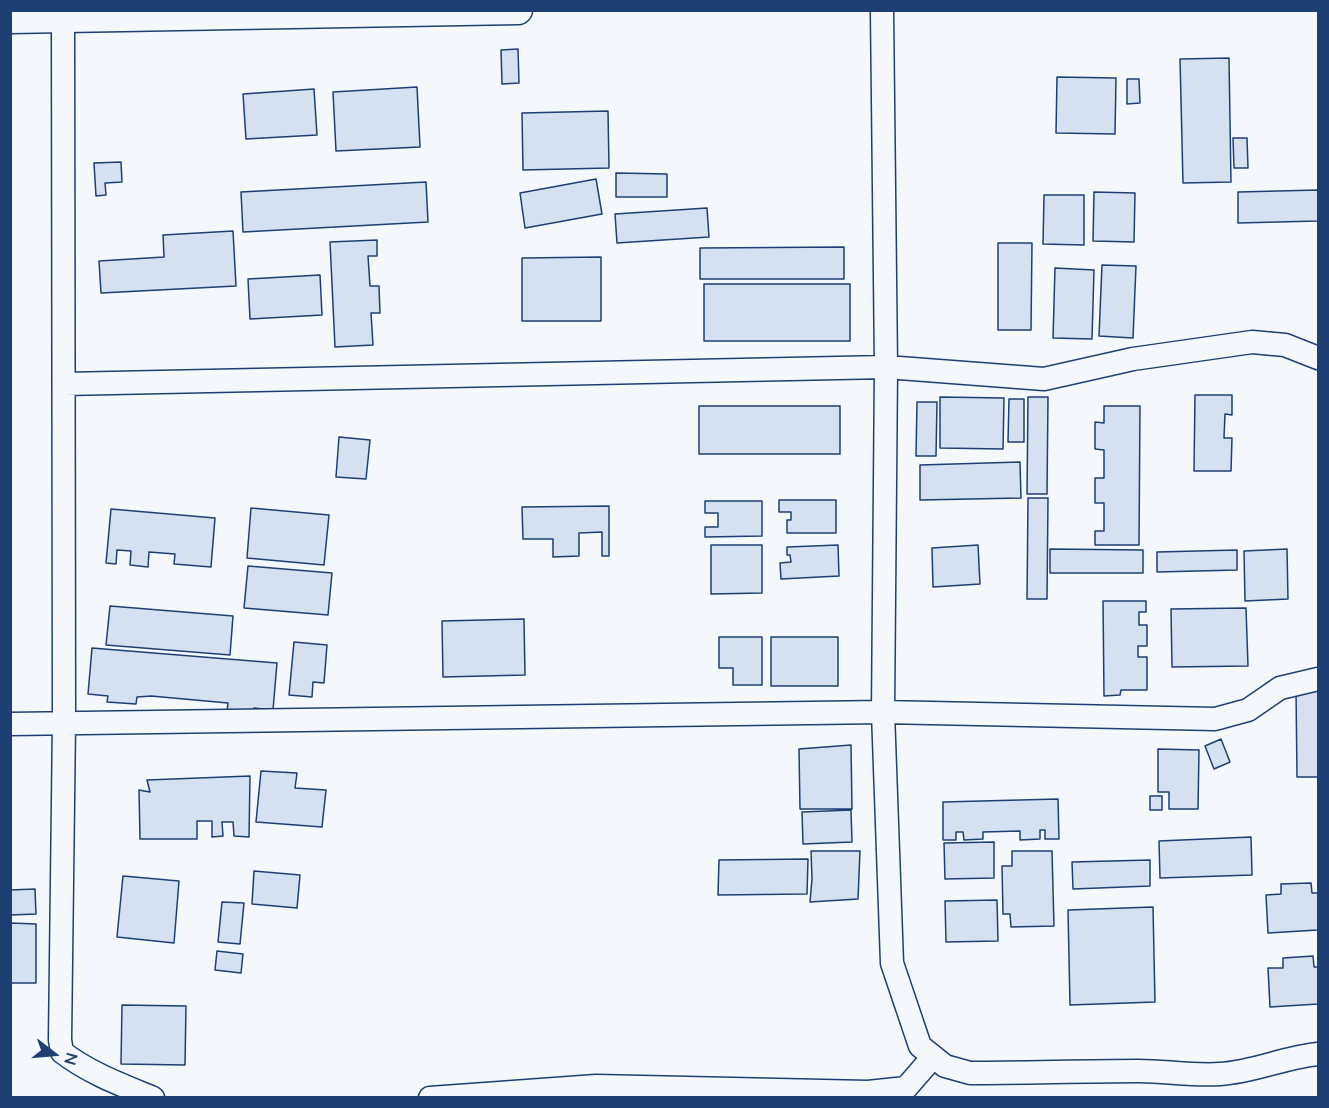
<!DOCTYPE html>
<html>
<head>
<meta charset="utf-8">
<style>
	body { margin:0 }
	#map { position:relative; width:1329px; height:1108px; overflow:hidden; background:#f4f7fb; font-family:Mulish,sans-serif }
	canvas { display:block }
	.frame { position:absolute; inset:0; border:12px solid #1d3f73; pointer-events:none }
	.north { position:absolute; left:24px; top:1024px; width:60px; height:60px; -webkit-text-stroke:4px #f4f7fb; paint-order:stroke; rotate:106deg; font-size:16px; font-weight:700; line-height:24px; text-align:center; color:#1d3f73 }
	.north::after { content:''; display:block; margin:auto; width:21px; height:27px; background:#1d3f73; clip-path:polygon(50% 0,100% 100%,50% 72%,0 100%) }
</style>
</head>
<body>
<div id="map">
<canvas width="1329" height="1108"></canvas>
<div class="frame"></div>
<div class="north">N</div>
</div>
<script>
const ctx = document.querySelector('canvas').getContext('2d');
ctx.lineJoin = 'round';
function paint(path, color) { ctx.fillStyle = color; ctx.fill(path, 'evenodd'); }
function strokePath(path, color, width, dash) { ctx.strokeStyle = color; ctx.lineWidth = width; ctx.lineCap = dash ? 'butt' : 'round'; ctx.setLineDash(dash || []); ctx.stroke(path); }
const building = new Path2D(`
	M518,49L519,83L502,84L501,50Z
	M1229,58L1231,182L1183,183L1180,59Z
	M1057,77L1116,78L1115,134L1056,133Z
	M1127,79H1139L1140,103L1127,104Z
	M417,87L420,147L336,151L333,92Z
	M314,89L317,135L246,139L243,94Z
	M608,111L609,168L523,170L522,113Z
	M1233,138H1247L1248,168H1234Z
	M121,162L122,182L105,183L106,195L96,196L94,163Z
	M616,173L667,174V197H616Z
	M596,179L602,214L525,228L520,193Z
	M426,182L428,222L243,232L241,192Z
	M1318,190V221L1238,223V192Z
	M1094,192L1135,193L1134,242L1093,241Z
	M1044,195H1084V245L1043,244Z
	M707,208L709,237L617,243L615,214Z
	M233,231L236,286L101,293L99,261L164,257L163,235Z
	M377,240V256H368L370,286H379L380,313H371L373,345L335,347L330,242Z
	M998,243H1032L1031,330H998Z
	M844,247V279H700V248Z
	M601,257V321H522V258Z
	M1102,265L1136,266L1133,338L1099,336Z
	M1055,268L1094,270L1092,339L1053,338Z
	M320,275L322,315L250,319L248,279Z
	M704,284H850V341H704Z
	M1195,395H1232V415L1225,414L1224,438H1232L1231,471H1194Z
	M940,397L1004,398L1003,449L940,448Z
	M1028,397H1048L1047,494H1027Z
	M1009,399H1024V442H1008Z
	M917,402H937L936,456H916Z
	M699,406H840V454H699Z
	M1104,406H1140L1139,545H1095V531H1104V503H1095V478H1104V450L1095,449V422L1104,423Z
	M339,437L370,440L366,479L336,477Z
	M1020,462L1021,498L920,500V465Z
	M1028,498H1048L1047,599H1027Z
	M779,500H836V533H787V520H791V512H779Z
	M705,501H762V536L705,537V527H718V513H705Z
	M609,506V556H602V532L579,533V556L553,557V539H523L522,507Z
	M251,508L329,515L324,565L247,558Z
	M111,509L215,518L211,567L174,564L175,554L149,552L148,567L130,565L131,551L117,550L116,564L106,563Z
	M711,545H762V593L711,594Z
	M838,545L839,576L781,579L780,563L791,562L790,555H787V547Z
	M978,545L980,584L933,587L932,548Z
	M1050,549L1143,550V573H1050Z
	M1287,549L1288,599L1245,601L1244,551Z
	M1237,550V570L1157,572V552Z
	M248,566L332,573L328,615L244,608Z
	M1103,601H1146V612H1139V625H1147V646H1138V657H1147V690H1121L1120,695L1104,696Z
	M110,606L233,616L230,655L106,645Z
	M1246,608L1248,666L1172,667L1171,609Z
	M524,619L525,675L443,677L442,621Z
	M719,637H762V685H733V668H719Z
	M771,637H838V686H771Z
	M294,642L327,645L324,683L313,682L312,697L289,695Z
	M92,648L277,663L273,710L254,708V714L227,712L228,703L151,696L137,697L136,704L107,702L108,696L88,694Z
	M1296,690H1318V777H1297Z
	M1221,739L1230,762L1214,769L1205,746Z
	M851,745L852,809H800L799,749Z
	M1158,749L1199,750L1198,809H1169V792H1158Z
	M261,771L297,773L295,788L326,790L322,827L256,822Z
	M250,776L249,837L234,836L233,822H222L223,836L212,837V821H197V839H140L139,790L150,792L147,780Z
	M1150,796H1162V810H1150Z
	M1058,799L1059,839H1045V830H1040V839L1020,840V831L983,832V839L964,840L963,832H956V840H943V802Z
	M851,810L852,842L803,844L802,812Z
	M1251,837L1252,875L1160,878L1159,841Z
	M994,842V878L945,879L944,843Z
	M811,851H860L858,899L810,902L812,879Z
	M1012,851H1052L1054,926L1011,927L1010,914H1003L1002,866H1012Z
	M808,859L807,894L718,895L719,860Z
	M1150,860V886L1073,889L1072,862Z
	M254,871L300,875L297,908L252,904Z
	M123,876L179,881L174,943L117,937Z
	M1311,883L1312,893H1318V930L1268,933L1266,895L1281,894V884Z
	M35,889L36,914L10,915V890Z
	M997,900L998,941L946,942L945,901Z
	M222,902L244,903L240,944L218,942Z
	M1153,907L1155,1002L1070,1005L1068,910Z
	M10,923L36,924V983H10Z
	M217,951L243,954L241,973L215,970Z
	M1313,956L1314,967H1318V1004L1270,1007L1268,968H1283V958Z
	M122,1005L186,1006L185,1065L121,1064Z`);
const minor = new Path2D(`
	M63,10L64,722L60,1040L62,1052C89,1073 122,1085 153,1098
	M882,10L886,367L883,712L892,963L920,1046L945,1066L970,1073C1026,1073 1082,1071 1138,1071C1166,1071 1193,1076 1220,1074C1254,1072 1285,1057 1318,1054
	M64,384L886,367L1044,379L1133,359L1252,342L1285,345L1318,358
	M10,724L883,712L1215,719L1248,710L1280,688L1318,679
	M430,1098L596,1086L868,1092L906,1088L932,1058`);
const tertiary = new Path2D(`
	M10,19L518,10`);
paint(building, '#d5e0f0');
strokePath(building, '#1d3f73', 1.5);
strokePath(minor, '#1d3f73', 25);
strokePath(tertiary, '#1d3f73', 31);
strokePath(minor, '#f4f7fb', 22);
strokePath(tertiary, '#f4f7fb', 28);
</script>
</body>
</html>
